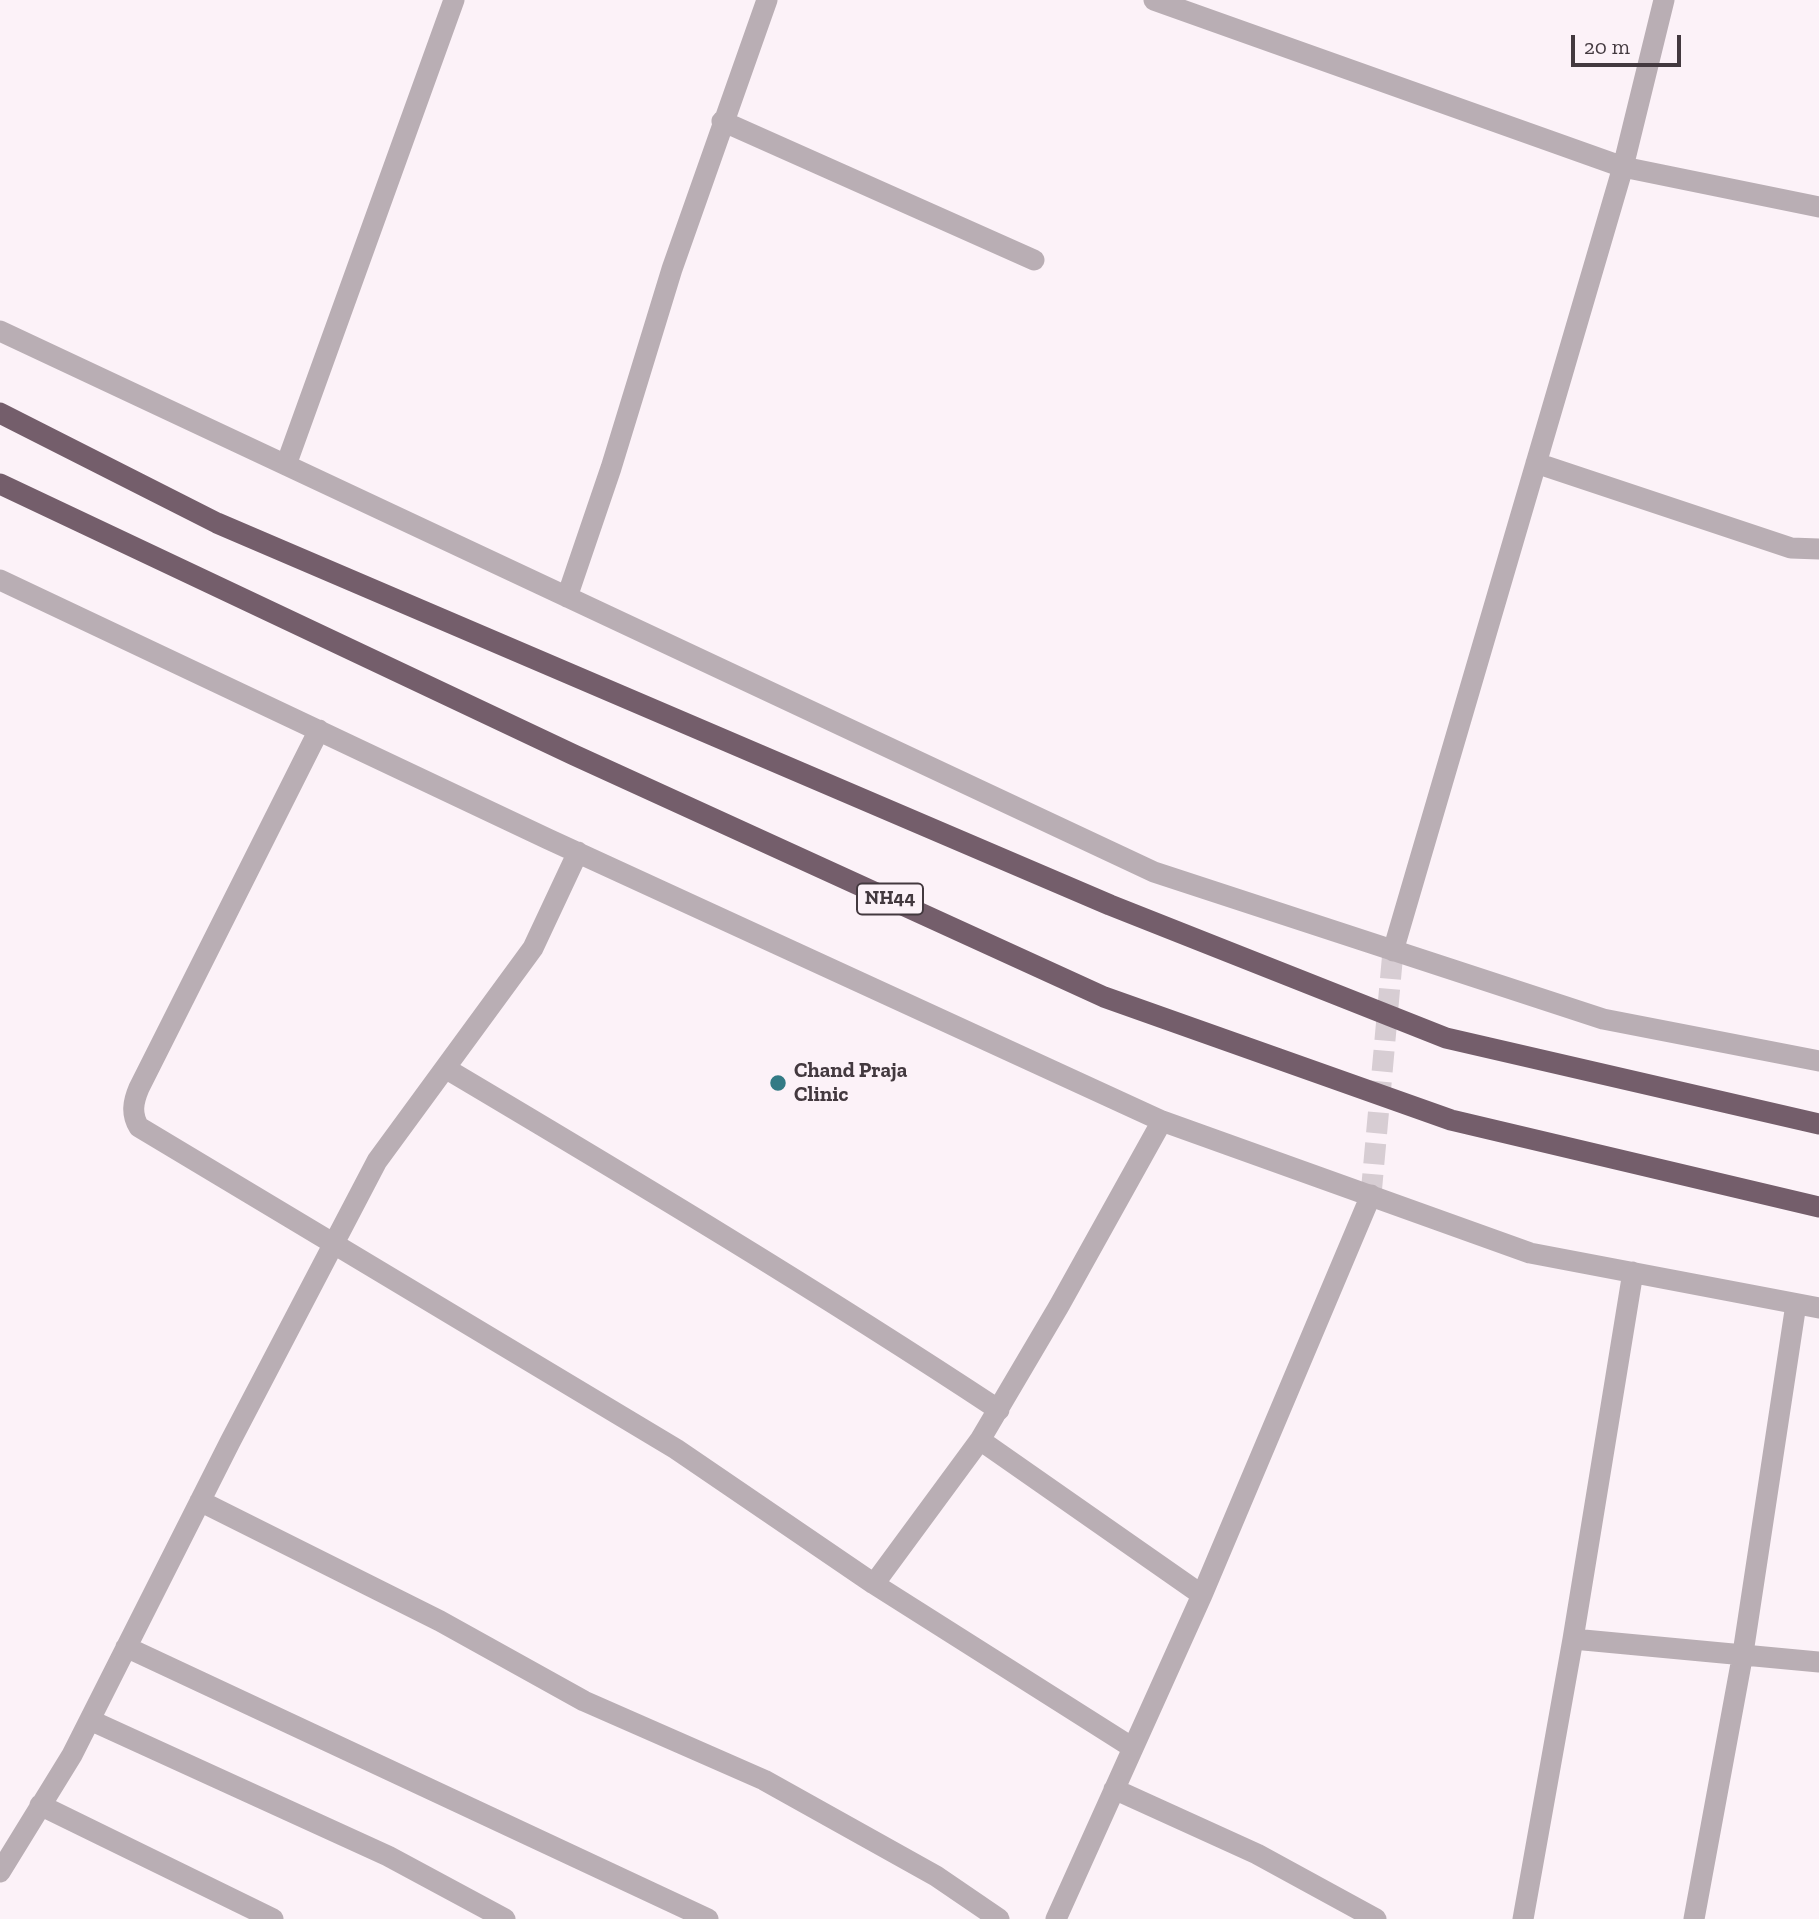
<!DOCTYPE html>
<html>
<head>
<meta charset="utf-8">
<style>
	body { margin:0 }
	#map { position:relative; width:1819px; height:1919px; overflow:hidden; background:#fcf2f8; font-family:"Zilla Slab",serif }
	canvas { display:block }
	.scale { position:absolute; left:1571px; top:35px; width:110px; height:32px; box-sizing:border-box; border:4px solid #43393f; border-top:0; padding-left:9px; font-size:21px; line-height:24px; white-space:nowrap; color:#43393f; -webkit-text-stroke:5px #fcf2f8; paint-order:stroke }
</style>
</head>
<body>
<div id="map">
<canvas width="1819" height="1919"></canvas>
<div class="scale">20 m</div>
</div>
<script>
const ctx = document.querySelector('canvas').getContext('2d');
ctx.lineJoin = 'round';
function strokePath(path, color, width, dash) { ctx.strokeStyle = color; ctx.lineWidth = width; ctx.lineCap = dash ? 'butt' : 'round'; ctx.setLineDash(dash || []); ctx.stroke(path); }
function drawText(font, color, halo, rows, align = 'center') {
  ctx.font = font + ' "Zilla Slab",serif'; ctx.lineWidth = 7; ctx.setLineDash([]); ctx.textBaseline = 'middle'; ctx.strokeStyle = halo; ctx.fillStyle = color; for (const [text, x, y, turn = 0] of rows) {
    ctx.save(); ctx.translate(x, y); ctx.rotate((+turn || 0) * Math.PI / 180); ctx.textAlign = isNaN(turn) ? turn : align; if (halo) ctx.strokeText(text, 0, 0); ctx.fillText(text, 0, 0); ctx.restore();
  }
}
const minorTunnel = new Path2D(`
	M1371,1195L1393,951`);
const minor = new Path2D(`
	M1154,0L1623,167L1819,207
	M722,121L1034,260
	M0,331L1154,872L1603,1019L1819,1061
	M1536,463L1791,548L1819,549
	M286,465L454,0
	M0,580L548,839L1162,1121L1530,1253L1819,1308
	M567,597L611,468L672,269L767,0
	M319,730L139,1088C133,1102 131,1114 139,1127L676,1449L874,1584L1133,1748
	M1393,951L1623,167L1664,0
	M445,1068C632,1179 817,1290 999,1410
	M1162,1121L1059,1306L980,1440L1202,1595
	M200,1501L440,1621L584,1701L764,1780L936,1876L999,1919
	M874,1584L980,1440
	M1573,1639L1819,1662
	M126,1647L708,1919
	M90,1720L388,1856L505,1919
	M1114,1789L1257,1854L1376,1919
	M40,1805L273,1919
	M0,1872L72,1755L230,1442L377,1161L533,948L578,852
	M1056,1919L1202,1595L1371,1195
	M1523,1919L1573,1639L1633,1272
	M1694,1919L1743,1653L1796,1304`);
const highway = new Path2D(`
	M0,413L217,523L1110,905L1446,1038L1819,1124
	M0,484L574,755L1104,997L1451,1120L1819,1207`);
const markers = [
	[778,1083,9,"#337a85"]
];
const shields = [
	[890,899,66]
];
const shieldNames = [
	["NH44",890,899]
];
const poiNames = [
	["Chand Praja",794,1071],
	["Clinic",794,1095]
];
strokePath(minorTunnel, '#d7cdd3', 21, [21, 10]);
strokePath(minor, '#b9aeb4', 21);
strokePath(highway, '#745e6b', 21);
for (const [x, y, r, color] of markers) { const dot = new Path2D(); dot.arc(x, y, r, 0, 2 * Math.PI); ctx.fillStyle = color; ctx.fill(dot); strokePath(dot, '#fcf2f8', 2.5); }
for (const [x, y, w] of shields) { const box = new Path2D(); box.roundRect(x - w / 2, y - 15.5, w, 31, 5); ctx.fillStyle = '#fcf2f8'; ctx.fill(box); strokePath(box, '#43393f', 2); }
drawText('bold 19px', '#43393f', null, shieldNames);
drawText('bold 21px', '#43393f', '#fcf2f8', poiNames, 'left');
</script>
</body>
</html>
